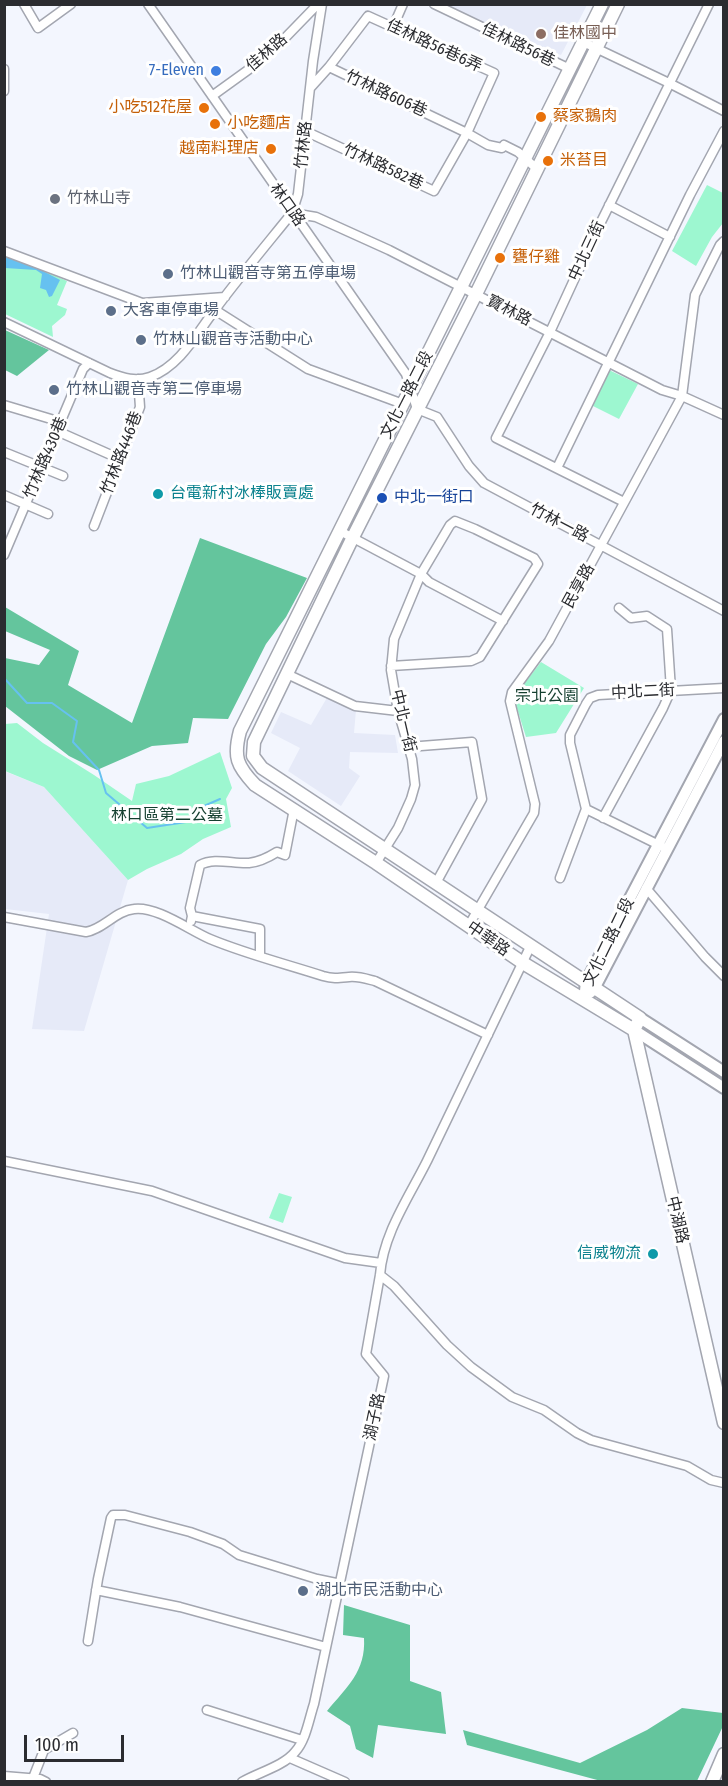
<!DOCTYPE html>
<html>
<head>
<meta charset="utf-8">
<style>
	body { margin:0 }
	#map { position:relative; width:728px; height:1786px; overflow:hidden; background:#f3f6fe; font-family:"Fira Sans Condensed",sans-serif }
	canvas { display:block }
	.frame { position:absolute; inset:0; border:6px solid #2b2c30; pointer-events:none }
	.scale { position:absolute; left:24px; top:1735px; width:100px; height:27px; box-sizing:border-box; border:3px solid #2b2c30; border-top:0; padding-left:8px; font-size:18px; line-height:21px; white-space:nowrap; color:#2b2c30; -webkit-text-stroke:4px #fff; paint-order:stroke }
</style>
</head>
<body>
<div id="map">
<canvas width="728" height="1786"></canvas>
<div class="frame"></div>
<div class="scale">100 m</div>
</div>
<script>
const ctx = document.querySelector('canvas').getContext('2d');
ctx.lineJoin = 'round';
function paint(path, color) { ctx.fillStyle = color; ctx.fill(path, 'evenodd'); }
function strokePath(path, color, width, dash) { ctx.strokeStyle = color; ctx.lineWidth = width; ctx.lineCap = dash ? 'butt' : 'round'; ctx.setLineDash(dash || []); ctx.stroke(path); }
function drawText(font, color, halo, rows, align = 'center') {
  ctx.font = font + ' "Fira Sans Condensed","Noto Sans TC",sans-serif'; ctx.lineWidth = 6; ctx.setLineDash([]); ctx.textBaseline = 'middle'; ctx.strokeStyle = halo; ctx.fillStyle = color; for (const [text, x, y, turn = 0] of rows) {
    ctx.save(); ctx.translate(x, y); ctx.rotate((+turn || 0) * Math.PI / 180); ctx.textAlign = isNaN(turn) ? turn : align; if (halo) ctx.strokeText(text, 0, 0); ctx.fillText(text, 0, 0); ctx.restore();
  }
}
const built = new Path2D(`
	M438,5H587L561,55Z
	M328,696L356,710L354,733L395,735L398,753L350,752L349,768L360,776L341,806L288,771L300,748L271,733L281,712L311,725Z
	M4,771L44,787L128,880L84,1031L32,1029L49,914L5,909Z`);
const green = new Path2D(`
	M707,185L723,193V223L712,237L696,266L672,251Z
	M5,254L67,281L57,305L67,309L65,315L52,326L53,337L5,314Z
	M609,370L638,384L619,419L589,404Z
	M541,662L584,688L556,733L526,737L515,702L517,693Z
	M17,723L43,743L94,775L132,801L136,784L169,776L220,752L232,788L226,799L231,827L203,839L181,854L147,869L128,880L44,787L5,771V724Z
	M279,1193L292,1197L283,1223L269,1218Z`);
const forest = new Path2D(`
	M5,330L49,350L17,376L5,370Z
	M200,538L307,578L286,617L266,644L228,719L193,718L188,743L152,746L97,770L69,756L5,706V658L39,665L50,650L5,631V607L79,651L68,685L132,723Z
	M344,1605L410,1625V1681L441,1692L446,1734L378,1725L373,1758L356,1749L350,1726L327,1711C347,1687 366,1671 364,1638L343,1635Z
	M682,1708L723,1713V1726L697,1781H601L467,1745L463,1730L580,1763L647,1730Z`);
const water = new Path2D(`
	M5,255L43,271L60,280L52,296L49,297L46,290L40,288L42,274L36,270L5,268Z`);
const stream = new Path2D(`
	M4,678L27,703H52L77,721L73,742L99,770L106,793L147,828L186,822L204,806L220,799`);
const minor = new Path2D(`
	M24,4L38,28L71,4
	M148,4L406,374L417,409L437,417L469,466L484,483L724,611
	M434,4L570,69
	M393,27L403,4
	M583,42L669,83L724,111
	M4,69V91
	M311,87L329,67L467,133L488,145L502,148L504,145L518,152L537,169
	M212,96L248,70L284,39L318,4
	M305,131L434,191L467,133L494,73L368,16L329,67
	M609,205L670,237
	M292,213L316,217L389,250L662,390L682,396L724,415
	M4,251L142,303L225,297
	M215,310L308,369L403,404
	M4,322L110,373C123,378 136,382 150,377C181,366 198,331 217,307C241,275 267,244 292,213L298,194L313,61L322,4
	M4,405L61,422
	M57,431L120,459
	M4,452L63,476
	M557,468L690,195L724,131
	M4,495L48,514
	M624,502L496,438L550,332L596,232L709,4
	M94,526L140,407L138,379
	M340,531L421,574L429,582L503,621
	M4,555L83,369L89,363
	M287,674L355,706L398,711
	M408,747L472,742L482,799L436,883
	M603,818L663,708L671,690L667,629L647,616L631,618L619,608
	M663,847L586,809L570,743V735L586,704L590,698L598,695L724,688
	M376,863L398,828L411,799L415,785L412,759L398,711L391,670L394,639L421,574L450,525L455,521L475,529L534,558L538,564L480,657L471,661L391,666
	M560,878L586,809
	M646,888L705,957L724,976
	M192,916L190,908L200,865C214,857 233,864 249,863C259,862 269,857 277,852L285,855L294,809
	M4,917L86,932C104,929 115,911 134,909C157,906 189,930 210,939C246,954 286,964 323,976C333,979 339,978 349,977C358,976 367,979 375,981L488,1035
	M191,921L192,916L260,929V955
	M469,925L534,813L535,804L510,701L512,692L549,641L682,396L695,295L720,245L724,241
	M4,1161L152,1191L345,1258L381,1263
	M380,1275L394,1286L447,1345L471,1367L512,1397L544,1410L577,1433L591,1440L687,1466L711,1480L724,1483
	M96,1590L180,1607L326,1647
	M88,1641L98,1579L111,1518L113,1515H125L190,1532L223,1544L239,1555L317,1579L341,1584
	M207,1710L302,1740
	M290,1758L345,1782
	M4,1776L40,1779L46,1782
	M33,1778L44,1750L73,1733
	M242,1782C257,1773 284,1766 295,1752C306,1740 309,1719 314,1704L384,1376L366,1354L380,1275C383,1234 409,1197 427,1161C462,1089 497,1017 531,945`);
const tertiary = new Path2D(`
	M590,993L594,989L724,741
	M584,1000L586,982L724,719
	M640,1018L724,1072
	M634,1030L724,1088`);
const secondary = new Path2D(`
	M602,4L240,731C233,757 237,766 255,785L376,863L523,963L634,1030
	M618,4L476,294L353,537L254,742L253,756L262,768L640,1018L634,1030L724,1423
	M712,1782L724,1754`);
const markers = [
	[541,34,6,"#8d6e63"],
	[216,71,6,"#3f7fe0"],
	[204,108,6,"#e8710a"],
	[541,117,6,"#e8710a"],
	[215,124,6,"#e8710a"],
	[271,149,6,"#e8710a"],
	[548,161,6,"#e8710a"],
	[55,199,6,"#6b7280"],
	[500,258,6,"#e8710a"],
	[168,274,6,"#5c6f8a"],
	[111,311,6,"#5c6f8a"],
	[141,340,6,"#5c6f8a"],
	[54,390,6,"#5c6f8a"],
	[158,494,6,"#0f9aa8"],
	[382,498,6,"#1a4fb4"],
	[653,1254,6,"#0f9aa8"],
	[303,1591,6,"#5c6f8a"]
];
const educationNames = [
	["佳林國中",553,34]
];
const streetNames = [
	["佳林路56巷",518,45,26],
	["佳林路56巷6弄",434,46,25],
	["佳林路",267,53,-41],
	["竹林路606巷",386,94,25],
	["竹林路",304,145,-84],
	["竹林路582巷",383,167,25],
	["林口路",287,205,55],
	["中北三街",587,251,-65],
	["寶林路",509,311,27],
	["文化一路二段",407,395,-63],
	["竹林路446巷",122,453,-69],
	["竹林路430巷",46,458,-67],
	["竹林一路",559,523,28],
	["民享路",579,586,-61],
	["中北二街",643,692,-3],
	["中北一街",403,721,77],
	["中華路",488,939,35],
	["文化二路二段",609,942,-64],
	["中湖路",677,1220,77],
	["湖子路",375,1417,-78]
];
const shopNames = [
	["7-Eleven",204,71]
];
const foodNames = [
	["小吃512花屋",192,108,"right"],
	["蔡家鵝肉",553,117],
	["小吃麵店",227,124],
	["越南料理店",259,149,"right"],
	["米苔目",560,161],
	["甕仔雞",512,258]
];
const worshipNames = [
	["竹林山寺",67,199]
];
const serviceNames = [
	["竹林山觀音寺第五停車場",180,274],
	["大客車停車場",123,311],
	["竹林山觀音寺活動中心",153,340],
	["竹林山觀音寺第二停車場",66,390],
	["湖北市民活動中心",315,1591]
];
const cultureNames = [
	["台電新村冰棒販賣處",170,494],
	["信威物流",641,1254,"right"]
];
const transitNames = [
	["中北一街口",394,498]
];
const parkNames = [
	["宗北公園",547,697],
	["林口區第二公墓",167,816]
];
paint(built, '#e6eaf8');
paint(green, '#9df7d0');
paint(forest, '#64c59d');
paint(water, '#66c1f0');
strokePath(stream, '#66c1f0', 2);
strokePath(minor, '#a3a6b0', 11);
strokePath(tertiary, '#a3a6b0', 14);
strokePath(secondary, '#a3a6b0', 15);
strokePath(minor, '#fff', 8);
strokePath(tertiary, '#fff', 10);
strokePath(secondary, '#fff', 12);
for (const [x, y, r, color] of markers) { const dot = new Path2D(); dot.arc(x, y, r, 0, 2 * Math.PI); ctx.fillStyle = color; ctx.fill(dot); strokePath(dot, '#fff', 2); }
drawText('16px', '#785e54', '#fff', educationNames, 'left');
drawText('16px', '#2b2c30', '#fff', streetNames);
drawText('16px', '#366cbe', '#fff', shopNames, 'right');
drawText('16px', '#c56008', '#fff', foodNames, 'left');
drawText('16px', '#5b616d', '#fff', worshipNames, 'left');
drawText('16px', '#4e5e75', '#fff', serviceNames, 'left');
drawText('16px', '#0d838f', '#fff', cultureNames, 'left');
drawText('16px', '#164399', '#fff', transitNames, 'left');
drawText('16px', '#143f2f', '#fff', parkNames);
</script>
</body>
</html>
